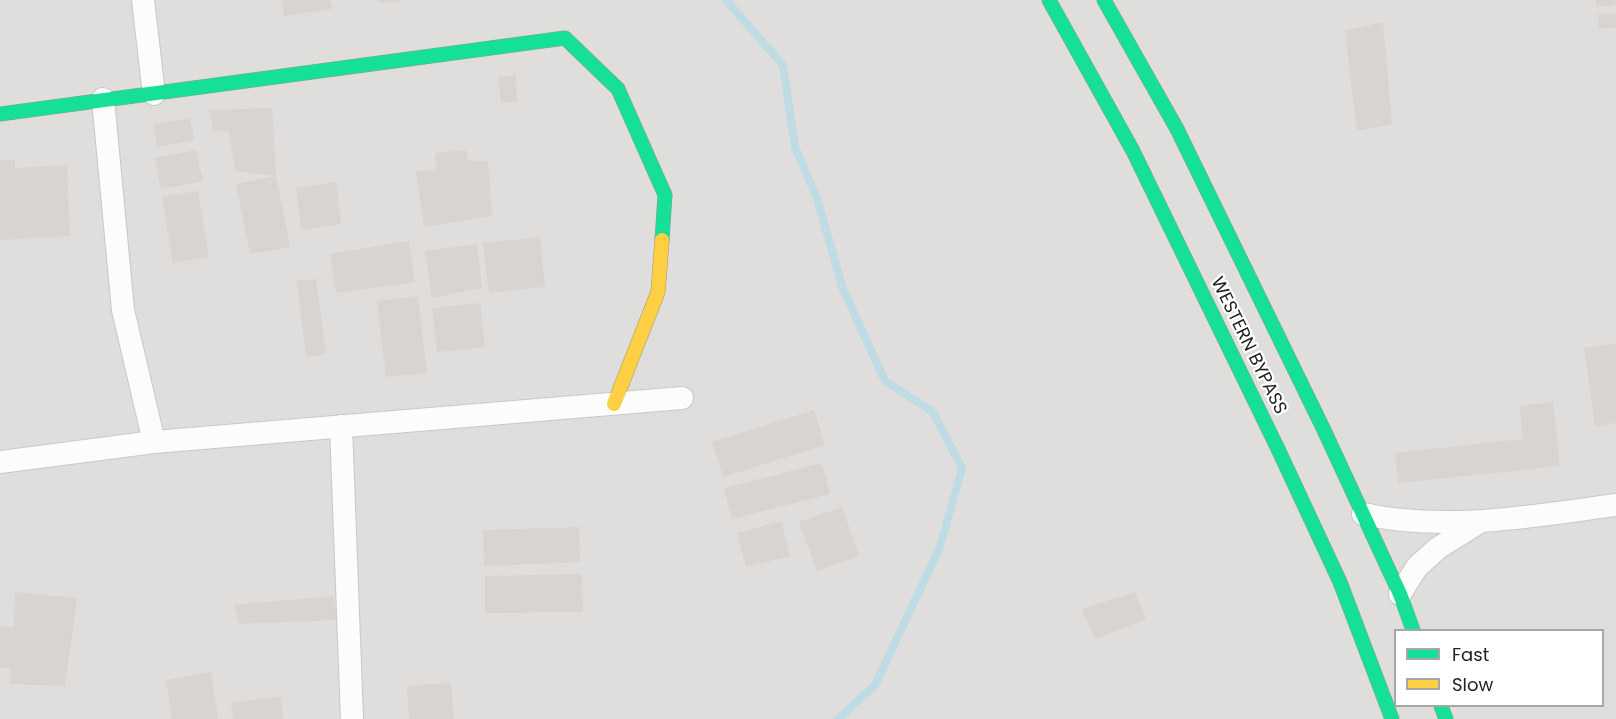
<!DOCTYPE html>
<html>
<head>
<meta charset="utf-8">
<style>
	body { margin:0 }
	#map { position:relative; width:1616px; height:719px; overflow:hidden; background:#f0eeeb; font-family:Poppins,sans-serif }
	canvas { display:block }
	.legend { position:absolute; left:1394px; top:629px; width:210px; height:78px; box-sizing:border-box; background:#fff; border:2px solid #a7a7a7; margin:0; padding:8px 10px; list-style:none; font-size:18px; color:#222 }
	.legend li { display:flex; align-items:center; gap:12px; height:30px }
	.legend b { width:30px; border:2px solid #a7a7a7 }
</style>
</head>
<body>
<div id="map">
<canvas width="1616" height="719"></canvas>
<ul class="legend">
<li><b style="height:8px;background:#16e098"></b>Fast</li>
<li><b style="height:8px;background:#ffcf43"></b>Slow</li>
</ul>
</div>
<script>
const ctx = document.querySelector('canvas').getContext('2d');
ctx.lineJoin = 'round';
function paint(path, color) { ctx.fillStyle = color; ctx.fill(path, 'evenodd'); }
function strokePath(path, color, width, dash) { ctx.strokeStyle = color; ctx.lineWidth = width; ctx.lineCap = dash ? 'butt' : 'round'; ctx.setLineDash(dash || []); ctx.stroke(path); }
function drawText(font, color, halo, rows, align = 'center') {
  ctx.font = font + ' Poppins,sans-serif'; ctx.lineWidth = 4.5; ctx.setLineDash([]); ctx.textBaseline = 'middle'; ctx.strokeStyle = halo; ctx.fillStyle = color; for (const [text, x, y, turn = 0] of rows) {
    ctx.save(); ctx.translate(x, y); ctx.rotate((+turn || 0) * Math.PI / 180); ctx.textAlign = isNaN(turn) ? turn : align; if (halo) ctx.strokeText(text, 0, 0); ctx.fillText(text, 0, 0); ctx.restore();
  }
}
const residential = new Path2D(`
	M0,0H1616V719H0ZM1396,630H1602V706H1396Z`);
const stream = new Path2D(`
	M726,0L783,65L795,147L817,198L843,289L885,381L933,412L962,468L940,547L875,685L838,719`);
const building = new Path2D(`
	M282,0H330L332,9L284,16Z
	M379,0H401V2L379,3Z
	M1596,0H1615L1616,5L1597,7Z
	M1616,13V27L1599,29L1598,14Z
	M1383,22L1392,124L1357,131L1345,31Z
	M516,75L517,102L501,103L498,77Z
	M272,108L276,176L235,171L229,131H213L209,110Z
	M190,118L194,140L157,147L153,124Z
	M196,150L203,181L161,189L155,158Z
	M466,150L468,161H488L492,216L424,227L416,172L436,169L435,153Z
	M0,160H15V168L67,165L70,236L0,240Z
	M276,176L290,247L250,254L236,184Z
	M336,182L341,224L301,230L296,188Z
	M198,191L209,257L173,263L162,197Z
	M540,237L545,287L489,293L483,243Z
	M409,241L415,282L336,293L330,254Z
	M477,244L482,288L432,298L425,251Z
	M316,279L326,354L306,357L297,281Z
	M418,296L427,373L386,377L377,301Z
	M480,303L485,347L437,352L432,308Z
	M1616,343V423L1595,426L1584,348Z
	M1553,402L1560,466L1398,483L1395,453L1523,439L1519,406Z
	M814,410L825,445L723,477L712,442Z
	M822,463L830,494L732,519L724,488Z
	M842,507L859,556L817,571L799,522Z
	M781,521L790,556L746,567L737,533Z
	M579,527L580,562L484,566L483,530Z
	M582,574L583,612L485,613V576Z
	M15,592L77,598L65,686L10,684L11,668H0V626L14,627Z
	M1135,592L1146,619L1095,639L1082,609Z
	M333,596L337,620L239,624L234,605Z
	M211,672L218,719H172L166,680Z
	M451,683L454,719H409L407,686Z
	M281,697L283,719H233L231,702Z`);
const street = new Path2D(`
	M143,0L154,94
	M103,99L123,310L154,442
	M341,426L352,719
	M0,462L154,442L682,398
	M1363,514C1447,532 1532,516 1616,505
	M1400,594L1417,567L1438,548L1480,522`);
const fast = new Path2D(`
	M1049,0L1133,151L1278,449L1340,582L1392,719
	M1104,0L1177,129L1323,428L1400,594L1413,630
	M0,114L565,38L618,89L665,195L662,240
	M1441,706L1446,719`);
const slow = new Path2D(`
	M614,404L658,292L662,240`);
const streetNames = [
	["WESTERN BYPASS",1248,346,64]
];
paint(residential, '#dfdedc');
strokePath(stream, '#bfdbe3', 8);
paint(building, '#d7d4d2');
strokePath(street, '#c9c8c7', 24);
strokePath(fast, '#999a82', 15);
strokePath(slow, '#999a82', 15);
strokePath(street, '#fdfcfc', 22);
strokePath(fast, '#16e098', 14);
strokePath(slow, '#ffcf43', 14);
drawText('18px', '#222', '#fff', streetNames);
</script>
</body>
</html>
